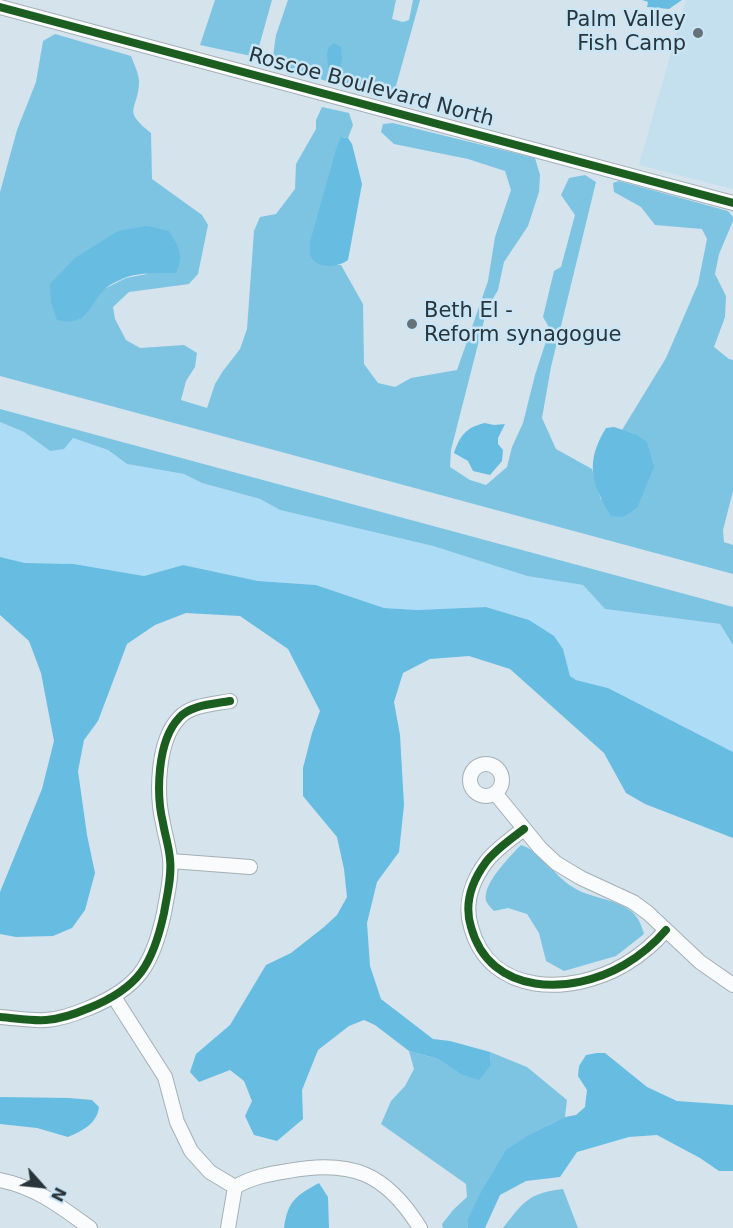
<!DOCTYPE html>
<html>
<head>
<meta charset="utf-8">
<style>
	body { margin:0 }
	#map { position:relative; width:733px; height:1228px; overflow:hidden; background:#d4e3ec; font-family:"DejaVu Sans",sans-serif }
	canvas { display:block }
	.north { position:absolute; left:12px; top:1156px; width:60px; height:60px; -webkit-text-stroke:4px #c9e6f6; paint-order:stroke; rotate:117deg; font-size:16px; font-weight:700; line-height:24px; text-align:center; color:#29353b }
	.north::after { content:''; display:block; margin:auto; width:21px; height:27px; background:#29353b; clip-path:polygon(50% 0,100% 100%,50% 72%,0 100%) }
</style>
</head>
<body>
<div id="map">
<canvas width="733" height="1228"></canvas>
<div class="north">N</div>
</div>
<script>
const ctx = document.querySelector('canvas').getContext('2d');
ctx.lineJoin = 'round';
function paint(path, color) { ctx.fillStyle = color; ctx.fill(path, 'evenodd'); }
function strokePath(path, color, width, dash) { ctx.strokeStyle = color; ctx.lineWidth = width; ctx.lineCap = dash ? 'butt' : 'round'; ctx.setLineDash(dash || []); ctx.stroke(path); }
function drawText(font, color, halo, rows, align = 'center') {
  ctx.font = font + ' "DejaVu Sans",sans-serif'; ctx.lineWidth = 5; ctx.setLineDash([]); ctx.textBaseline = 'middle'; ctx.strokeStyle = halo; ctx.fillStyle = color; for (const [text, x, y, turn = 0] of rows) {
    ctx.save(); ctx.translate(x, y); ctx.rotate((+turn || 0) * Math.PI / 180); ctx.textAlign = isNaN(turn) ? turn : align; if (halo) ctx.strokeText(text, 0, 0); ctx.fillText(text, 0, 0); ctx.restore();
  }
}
const built = new Path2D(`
	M686,0H733V189L639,165Z`);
const green = new Path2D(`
	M0,422L24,432L50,451L73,438L108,450L127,464L184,474L202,483L260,499L280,510L433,546L527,576L583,585L605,609L720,624L733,645V752L608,688L576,680L570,676L563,649L529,620L486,607L417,610L384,608L316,585L258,581L183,565L144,576L74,564L25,563L0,557Z`);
const forest = new Path2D(`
	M215,0H272L256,57L200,45Z
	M288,0H396L392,19L403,22L409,20L413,0H420L394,93L332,83L272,63L276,35Z
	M55,34L131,56C134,64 140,76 139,84C137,112 122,109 151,133L152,179L202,215L208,225L198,274L189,284L129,292L113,307L115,319L126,340L140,348L184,345L197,353L195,367L186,381L181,400L207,408L215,384L223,371L240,349L247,329L254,231L260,217L276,214L295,189L296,164L316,129V120L322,107L349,113L353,125L348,138L341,137L323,265H341L363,304L364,364L378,383L395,387L411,378L457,370L488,281L495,237L511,190L505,171L468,159L394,144L381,132L383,124L393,123L535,158L540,175L539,192L528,226L504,262L498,290L487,309L451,450L450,467L470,480L486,485L507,467L512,447L523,423L535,375L550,329L543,317L554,271L561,267L575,215L561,195L569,178L585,175L596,182L551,367L542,418L556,449L592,469L601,500L635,434L622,430L666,358L698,284L707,239L702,229L655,225L641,207L614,192L613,183L619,181L728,211L733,217V221L719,254L715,274L726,296L725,317L714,347L729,359L733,360V491L723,530L724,542L733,545V574L0,376V192L17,130L36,82L43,41ZM169,231L147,274L126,278L104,289Z
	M0,409L733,607V645L720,624L605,609L583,585L527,576L433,546L280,510L260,499L202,483L184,474L127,464L108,450L73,438L64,449L50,451L24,432L0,422Z
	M521,845C539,850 554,875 571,886C588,898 614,898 631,911C639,918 641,924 644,934L616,956L564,971L546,961L539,933L527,914L508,908L494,911C489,906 484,901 486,894C488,879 511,855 521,845Z
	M409,1051L438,1059L460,1074L491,1065L490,1052L527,1067L567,1100L565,1117L532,1133L467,1221L468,1228H443L442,1224L453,1210L467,1197L466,1184L381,1124L391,1101L405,1086L414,1069Z
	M563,1189L578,1228H503C524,1201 529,1193 563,1189Z`);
const water = new Path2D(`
	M642,0H682L669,9L647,7L648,2Z
	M334,43L341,47L342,59L340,68L333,70L328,66L327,53L329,47Z
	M341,137L348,138L352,144L362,184L348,260C339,267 319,270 311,257C309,253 310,247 310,242L337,146Z
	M147,226L169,231C179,247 184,254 176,273C159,273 140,272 124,278C118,281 108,285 104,290C88,306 88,327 57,320L51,302L50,284L75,258L118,231Z
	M485,423L494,425L505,424L498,438V444L503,450L502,461L490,475L473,471L468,461L454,453C460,435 467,427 485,423Z
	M614,427L635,434L647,442L654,467L637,508L623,517L611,516C591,483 585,462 606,428Z
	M0,557L25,563L74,564L144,576L183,565L258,581L316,585L384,608L417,610L486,607L529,620L554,636L563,649L570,676L576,680L608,688L733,752V838L645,804L626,793L604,753L510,669L469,656L430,659L403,673L394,702L400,735L404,805L399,852L377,882L367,923L370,966L381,999L433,1039L450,1041L490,1052L491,1065L479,1080L460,1074L438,1059L409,1051L375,1025L364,1020L349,1026L318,1050L302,1090L303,1119L277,1141L254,1135L245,1116L252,1101L244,1081L230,1070L199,1082L190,1072L196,1054L230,1025L266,965L291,953L324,927L337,915L347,897L344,869L337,837L303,796V768L312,733L320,711L288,649L240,616L186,613L155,625L127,644L98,721L84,740L78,771L87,835L95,873L85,910L72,928L53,936L16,937L0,934V892L42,789L54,741L41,673L29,641L0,615Z
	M597,1053H605L647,1087L677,1101L733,1105V1171H719L700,1158L657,1135L629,1137L577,1152L560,1177L526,1181L500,1195L485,1228H468L467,1221L481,1192L506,1150L532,1133L565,1117L576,1115L585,1107L587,1090L578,1076L579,1066L586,1055Z
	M0,1097L69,1098L92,1100L99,1107C97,1124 82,1131 68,1137L37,1128L0,1124Z
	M319,1183L328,1197L329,1228H284C288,1200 296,1196 319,1183Z`);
const minor = new Path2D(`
	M0,7L733,203
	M470 780a16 16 0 1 1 32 0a16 16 0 1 1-32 0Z
	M495,793L540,848L556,863L581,878L633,902L648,913L700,962L733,985
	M524,829C511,839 496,849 486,862C472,881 464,904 471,927C490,997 572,995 624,965C641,955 654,944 666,930
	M171,861L250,867
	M114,997L165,1077L177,1122L191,1151L210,1172L235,1187
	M0,1017C15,1018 31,1021 46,1020C61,1019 75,1014 89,1008C139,988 153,964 164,913C167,895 172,877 170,859C169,847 165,835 163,823C156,794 157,741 179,718C190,705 214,704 230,701
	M0,1180C36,1187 61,1207 90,1228
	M235,1187C252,1177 269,1174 288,1171C351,1159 386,1173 420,1228
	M228,1228L235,1187`);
const cycleway = new Path2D(`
	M0,7L733,203
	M524,829C511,839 496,849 486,862C472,881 464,904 471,927C490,997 572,995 624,965C641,955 654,944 666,930
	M0,1017C15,1018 31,1021 46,1020C61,1019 75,1014 89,1008C139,988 153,964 164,913C167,895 172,877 170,859C169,847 165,835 163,823C156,794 157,741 179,718C190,705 214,704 230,701`);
const markers = [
	[698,33,6,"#657279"],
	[412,324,6,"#657279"]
];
const poiNames = [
	["Palm Valley",686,21],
	["Fish Camp",686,45],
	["Beth El -",424,312,"left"],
	["Reform synagogue",424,336,"left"]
];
const streetNames = [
	["Roscoe Boulevard North",371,88,15]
];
paint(built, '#c4dfee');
paint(green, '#adddf6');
paint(forest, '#7dc4e3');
paint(water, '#67bce2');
strokePath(minor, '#a4afb6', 16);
strokePath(minor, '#f9fbfc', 14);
strokePath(cycleway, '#1b5e20', 8);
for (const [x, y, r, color] of markers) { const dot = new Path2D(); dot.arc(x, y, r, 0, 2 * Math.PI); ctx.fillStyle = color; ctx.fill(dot); strokePath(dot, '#c9e6f6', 2); }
drawText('21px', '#29353b', '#c9e6f6', poiNames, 'right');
drawText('21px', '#29353b', '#c9e6f6', streetNames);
</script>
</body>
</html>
